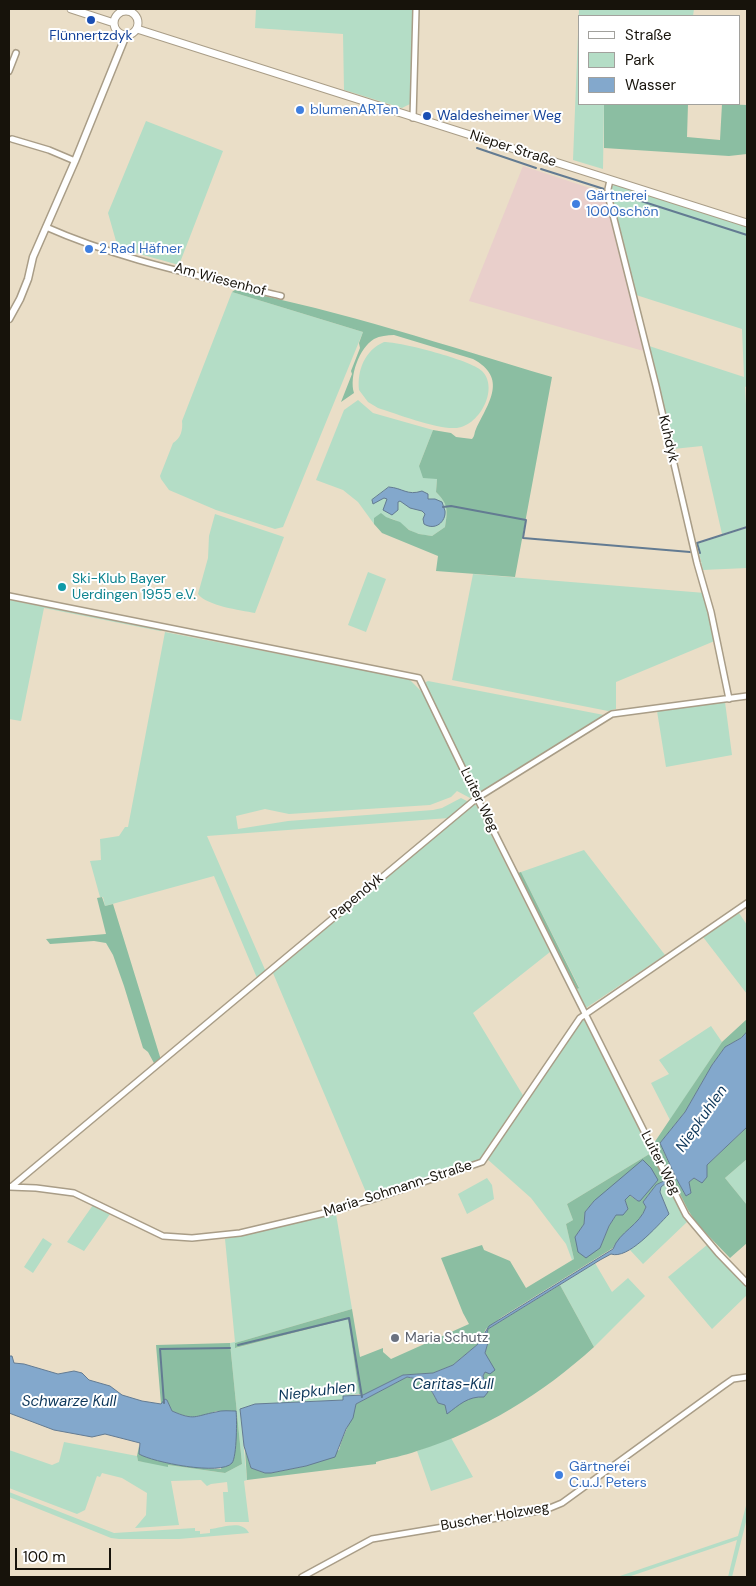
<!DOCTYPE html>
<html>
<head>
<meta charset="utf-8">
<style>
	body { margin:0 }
	#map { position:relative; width:756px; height:1586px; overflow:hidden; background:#eadec7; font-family:"DM Sans",sans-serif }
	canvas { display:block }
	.frame { position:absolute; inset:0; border:10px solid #17130b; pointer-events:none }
	.legend { position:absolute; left:578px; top:15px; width:162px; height:90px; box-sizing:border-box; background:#fff; border:1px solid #a2a19d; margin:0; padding:6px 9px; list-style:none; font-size:15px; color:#17130b }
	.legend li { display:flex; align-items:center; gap:10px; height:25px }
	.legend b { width:25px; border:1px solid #a2a19d }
	.scale { position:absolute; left:15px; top:1548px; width:96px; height:22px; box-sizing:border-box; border:2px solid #17130b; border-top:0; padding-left:6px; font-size:15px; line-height:18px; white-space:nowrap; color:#17130b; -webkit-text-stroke:4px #fff; paint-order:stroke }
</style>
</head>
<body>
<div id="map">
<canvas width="756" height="1586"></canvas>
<div class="frame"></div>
<ul class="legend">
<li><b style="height:6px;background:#fff"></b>Straße</li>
<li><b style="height:14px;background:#b4ddc6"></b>Park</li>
<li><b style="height:14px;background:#83a8cc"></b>Wasser</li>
</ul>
<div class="scale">100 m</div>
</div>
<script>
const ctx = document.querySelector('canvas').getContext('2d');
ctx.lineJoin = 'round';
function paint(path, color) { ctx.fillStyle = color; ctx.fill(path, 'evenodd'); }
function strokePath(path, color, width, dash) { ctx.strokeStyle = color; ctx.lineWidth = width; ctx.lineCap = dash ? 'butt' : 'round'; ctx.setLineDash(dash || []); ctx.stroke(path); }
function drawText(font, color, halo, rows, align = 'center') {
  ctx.font = font + ' "DM Sans",sans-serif'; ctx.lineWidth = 4; ctx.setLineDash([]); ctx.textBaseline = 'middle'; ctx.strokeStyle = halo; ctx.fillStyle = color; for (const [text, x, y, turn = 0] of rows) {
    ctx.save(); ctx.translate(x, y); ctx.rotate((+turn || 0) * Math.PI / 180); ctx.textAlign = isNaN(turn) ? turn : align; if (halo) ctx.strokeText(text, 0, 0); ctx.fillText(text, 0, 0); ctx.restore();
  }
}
const commercial = new Path2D(`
	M523,166L608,194L647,352L469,301Z`);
const green = new Path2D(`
	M256,9H413L410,104L402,108L344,90L343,34L255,28Z
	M579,9H694L693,16H580V104H604L603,169L573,160Z
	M146,121L223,151L179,265L118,248L108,213Z
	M616,184L747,226V386L745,387L747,422V526L722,534L702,446L673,449L646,345L744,377L742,329L633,294L612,193H610L612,186Z
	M232,292L363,332L283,527L275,529L216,510L169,490L161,479L160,476L173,443C181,438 183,430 182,421Z
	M384,342C401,342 471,360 482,371C500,389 478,428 455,428C436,429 397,414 378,408L368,402L359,390C357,370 365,350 384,342Z
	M358,400L373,413L433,430L419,466L437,479L436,492C448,504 448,510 445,527L432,536C424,535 415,534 408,529C394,519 393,516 374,518V524L358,502L343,490L316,480L344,410Z
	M215,514L284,537L255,613C240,610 207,606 198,594L208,558L209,536Z
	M747,528V568L703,570L697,544Z
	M368,572L386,579L366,632L348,625Z
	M473,574L705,593L717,640L616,682V709L608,711L452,680Z
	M9,600L164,630L160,631L44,608L21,721L9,719Z
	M165,632L399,677L410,680L422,692L473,796L470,798L457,791L451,797L430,805L289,814L265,809L236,816L238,829L288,821L433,810L442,808L461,798L469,802L449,818L207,836L266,972L257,978L214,876L105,906L103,897H100L90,861L101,860L100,839L119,836L125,827H128Z
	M428,681L604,715L478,793L425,686L426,682Z
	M725,702L732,755L666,767L657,711Z
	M475,803L550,952L473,1013L524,1097L480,1161L368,1197L273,973Z
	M584,850L665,955L586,1008L577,989L579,987L521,872Z
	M739,913L747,925V994L703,937Z
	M583,1018L651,1153L567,1204L573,1220L566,1224L574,1259L572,1260L566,1244L531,1198L486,1158Z
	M711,1026L722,1042L670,1120L651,1083L669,1074L659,1060Z
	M747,1159V1205L725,1178Z
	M487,1178L492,1185L494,1199L467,1214L458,1194Z
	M666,1183L687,1222L643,1264L630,1250L669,1214L660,1192L661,1187Z
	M93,1205L110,1214L84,1251L67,1242Z
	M336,1214L352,1309L235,1343L236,1348L348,1319L359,1394L343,1396V1400L255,1404L240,1409L247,1480L244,1481L249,1522H225L223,1492H228L227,1482L211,1484L207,1486L201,1480L171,1481L179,1525L135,1528L146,1515L147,1493L122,1478L102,1473L100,1477L97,1476L85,1510L77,1514L9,1488V1450L52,1465L59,1462L64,1442L137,1456L138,1461L225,1473L242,1464L230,1343L235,1342L225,1239Z
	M43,1238L52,1244L33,1273L24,1267Z
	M707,1245L747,1285V1295L712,1329L668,1277Z
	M595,1263L612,1292L628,1278L645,1296L594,1347L560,1285Z
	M451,1438L473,1477L431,1491L417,1451Z
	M9,1492L114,1533L195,1528V1531H200V1534L210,1533V1529C222,1528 242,1519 249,1533L179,1539H119L111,1538L9,1497Z
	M747,1502V1518L732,1577H728L737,1540L628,1577H617L738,1536Z`);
const forest = new Path2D(`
	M604,104H688L687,137L720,140L722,104L747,105V154L729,156L604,148Z
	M235,290C343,311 447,346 552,377L515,577L436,571L438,556L382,533L374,524V518L381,513L386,517L400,522L409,530L419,534L432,536L445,527C448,510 448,504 436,492L437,479L423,478L419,466L433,430L451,433L456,437L472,439C475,436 474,433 476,429C489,402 508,378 473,359L394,335C387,335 380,336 374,339C359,348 349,377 354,393L341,402L352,374L351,371L360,348L359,343L363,332L232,292Z
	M521,872L579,988L577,989L518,873Z
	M102,897L105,906L113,904L161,1060L155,1065L148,1052L143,1048L124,986L113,955L106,943L94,941L50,944L46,939L106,934L97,898Z
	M747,1019V1032L741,1038L725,1047L712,1065L685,1112L660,1143L674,1175L671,1178L654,1143L722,1042Z
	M747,1127V1159L725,1178L747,1205V1243L730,1258L697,1224L688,1210L673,1180L676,1178L686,1196L691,1193L689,1182L694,1178L702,1182L707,1177V1165Z
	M651,1153L665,1181L656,1185L643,1202L646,1207C640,1225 621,1232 613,1248L502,1317L486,1329L478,1344L453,1365L433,1373L403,1375L363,1395L359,1394L348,1319L235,1348V1343L352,1309L360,1357L383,1348V1352L391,1359L469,1324L463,1313L441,1258L482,1245L484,1250L510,1261L526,1288L574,1259L566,1224L573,1220L567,1204ZM658,1180L638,1201L629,1195L625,1200L628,1209L616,1215L609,1226L600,1248L575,1237L584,1224L585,1212L594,1201Z
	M560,1285L594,1347C542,1394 484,1430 417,1451C404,1456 390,1458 376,1462V1464L247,1480L245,1450L251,1468L265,1473H271L306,1466L339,1450C343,1434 352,1420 356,1404L407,1377C426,1381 430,1387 438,1403L445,1405L447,1413L464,1400L488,1392L483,1377L485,1372L494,1370L485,1353L489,1339L487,1333L488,1329Z
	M230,1343L242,1464L225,1473L168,1465V1467L138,1461L137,1456L139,1446V1454C164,1464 193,1468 221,1469L235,1419H237L217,1411C197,1418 192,1420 172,1411L167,1400L166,1399L161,1404L156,1345Z`);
const water = new Path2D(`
	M389,487C403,488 407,496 422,491L428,494V499H435L442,502C443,505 444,508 445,511C446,522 435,531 424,524L423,519L425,514L422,511L410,508L400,501L398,502V510L392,515L383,510L387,499L384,498L373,504L372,500Z
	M747,1032V1127L707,1165V1177L702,1183L694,1178L689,1182L691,1193L686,1196L676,1178L660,1143L685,1112L712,1065L725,1047L741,1038Z
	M643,1160L651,1168L658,1180L640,1201H638L630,1195L625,1200L628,1209L623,1215H616L609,1226L600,1248L586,1258L578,1252L575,1237L584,1224L585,1212L594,1201Z
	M665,1181L666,1183L661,1187L660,1192L669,1214C657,1226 628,1260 611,1254L600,1260L488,1329L487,1333L489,1339L485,1353L495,1370L490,1374L485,1372L483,1376L488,1392L484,1397C468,1396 459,1405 447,1414L445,1405L438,1403C430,1387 426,1380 407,1377L356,1404L353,1418L346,1429L335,1457L306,1466L271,1473H265L251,1468L244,1446L240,1409L255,1404L343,1400V1396L363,1395L403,1375L433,1373L453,1365L478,1344L489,1326L613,1249C619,1232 640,1225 646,1207L643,1202L656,1185Z
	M9,1356H12L14,1363L24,1364L58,1374L74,1371L82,1373L89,1380L110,1386L122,1395L142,1401L161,1404L165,1399L167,1400L172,1411C195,1421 194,1416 216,1412C222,1410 230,1411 236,1411C237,1417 237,1457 232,1463C221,1476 152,1462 139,1454L140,1443L105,1434L92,1437L54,1430L9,1413Z`);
const stream = new Path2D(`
	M477,148L536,168
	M541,169L604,189
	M613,192L747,235
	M443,507L451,506L526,520L523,538L690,552
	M700,553L697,543L747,527
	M238,1345L349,1318L362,1397
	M164,1403L160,1349L230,1348`);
const minor = new Path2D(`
	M128,11V9
	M9,71L16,53
	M413,118L416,9
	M12,139L49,150L75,161
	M610,180L608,189L609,199L656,386L697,563L711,612L729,699
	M46,227C120,260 202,276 281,296
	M9,596L419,678L477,798L686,1215L718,1253L747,1283
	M9,1187L36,1188L74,1193L163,1236L192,1238L240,1233L333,1211L374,1199L482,1162L580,1018L747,903
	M11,1187L477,798L612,714L747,696
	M302,1577L372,1539L545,1510L562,1503L723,1386L733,1379L747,1377`);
const tertiary = new Path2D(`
	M9,319L20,299L28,279L33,257L75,161L126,35`);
const secondary = new Path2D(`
	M71,9L114,23
	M114 23a12 12 0 1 1 24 0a12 12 0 1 1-24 0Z
	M137,29L747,223`);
const markers = [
	[91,20,5,"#1a4fb4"],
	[300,110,5,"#3f7fe0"],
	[427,116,5,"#1a4fb4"],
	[576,204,5,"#3f7fe0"],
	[89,249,5,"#3f7fe0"],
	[62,587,5,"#0f9aa8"],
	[395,1338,5,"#6b7280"],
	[559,1475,5,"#3f7fe0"]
];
const transitNames = [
	["Flünnertzdyk",91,36],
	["Waldesheimer Weg",437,116,"left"]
];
const shopNames = [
	["blumenARTen",310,110],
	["Gärtnerei",586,196],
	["1000schön",586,212],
	["2 Rad Häfner",99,249],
	["Gärtnerei",569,1467],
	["C.u.J. Peters",569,1483]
];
const streetNames = [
	["Nieper Straße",513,149,18],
	["Am Wiesenhof",220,280,15],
	["Kuhdyk",668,439,77],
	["Luiter Weg",479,800,64],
	["Papendyk",357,897,-40],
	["Luiter Weg",660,1163,63],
	["Maria-Sohmann-Straße",398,1189,-18],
	["Buscher Holzweg",495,1517,-10]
];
const cultureNames = [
	["Ski-Klub Bayer",72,579],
	["Uerdingen 1955 e.V.",72,595]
];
const worshipNames = [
	["Maria Schutz",405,1338]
];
const waterNames = [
	["Niepkuhlen",702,1119,-55],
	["Caritas-Kull",453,1385],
	["Niepkuhlen",317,1392,-7],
	["Schwarze Kull",69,1402]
];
paint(commercial, '#e9cfcb');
paint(green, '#b4ddc6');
paint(forest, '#8bbea2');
paint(water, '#83a8cc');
strokePath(water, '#637b92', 1);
strokePath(stream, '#637b92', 2);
strokePath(minor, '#a99d87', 8);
strokePath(tertiary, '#a99d87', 9);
strokePath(secondary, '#a99d87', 9);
strokePath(minor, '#fff', 5);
strokePath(tertiary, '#fff', 6);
strokePath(secondary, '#fff', 7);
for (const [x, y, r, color] of markers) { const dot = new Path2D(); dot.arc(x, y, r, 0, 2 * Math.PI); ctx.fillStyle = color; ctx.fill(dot); strokePath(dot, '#fff', 2); }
drawText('14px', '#164399', '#fff', transitNames);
drawText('14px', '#366cbe', '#fff', shopNames, 'left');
drawText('14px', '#17130b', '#fff', streetNames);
drawText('14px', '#0d838f', '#fff', cultureNames, 'left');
drawText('14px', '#5b616d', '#fff', worshipNames, 'left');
drawText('italic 15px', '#0c365a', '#fff', waterNames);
</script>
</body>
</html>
